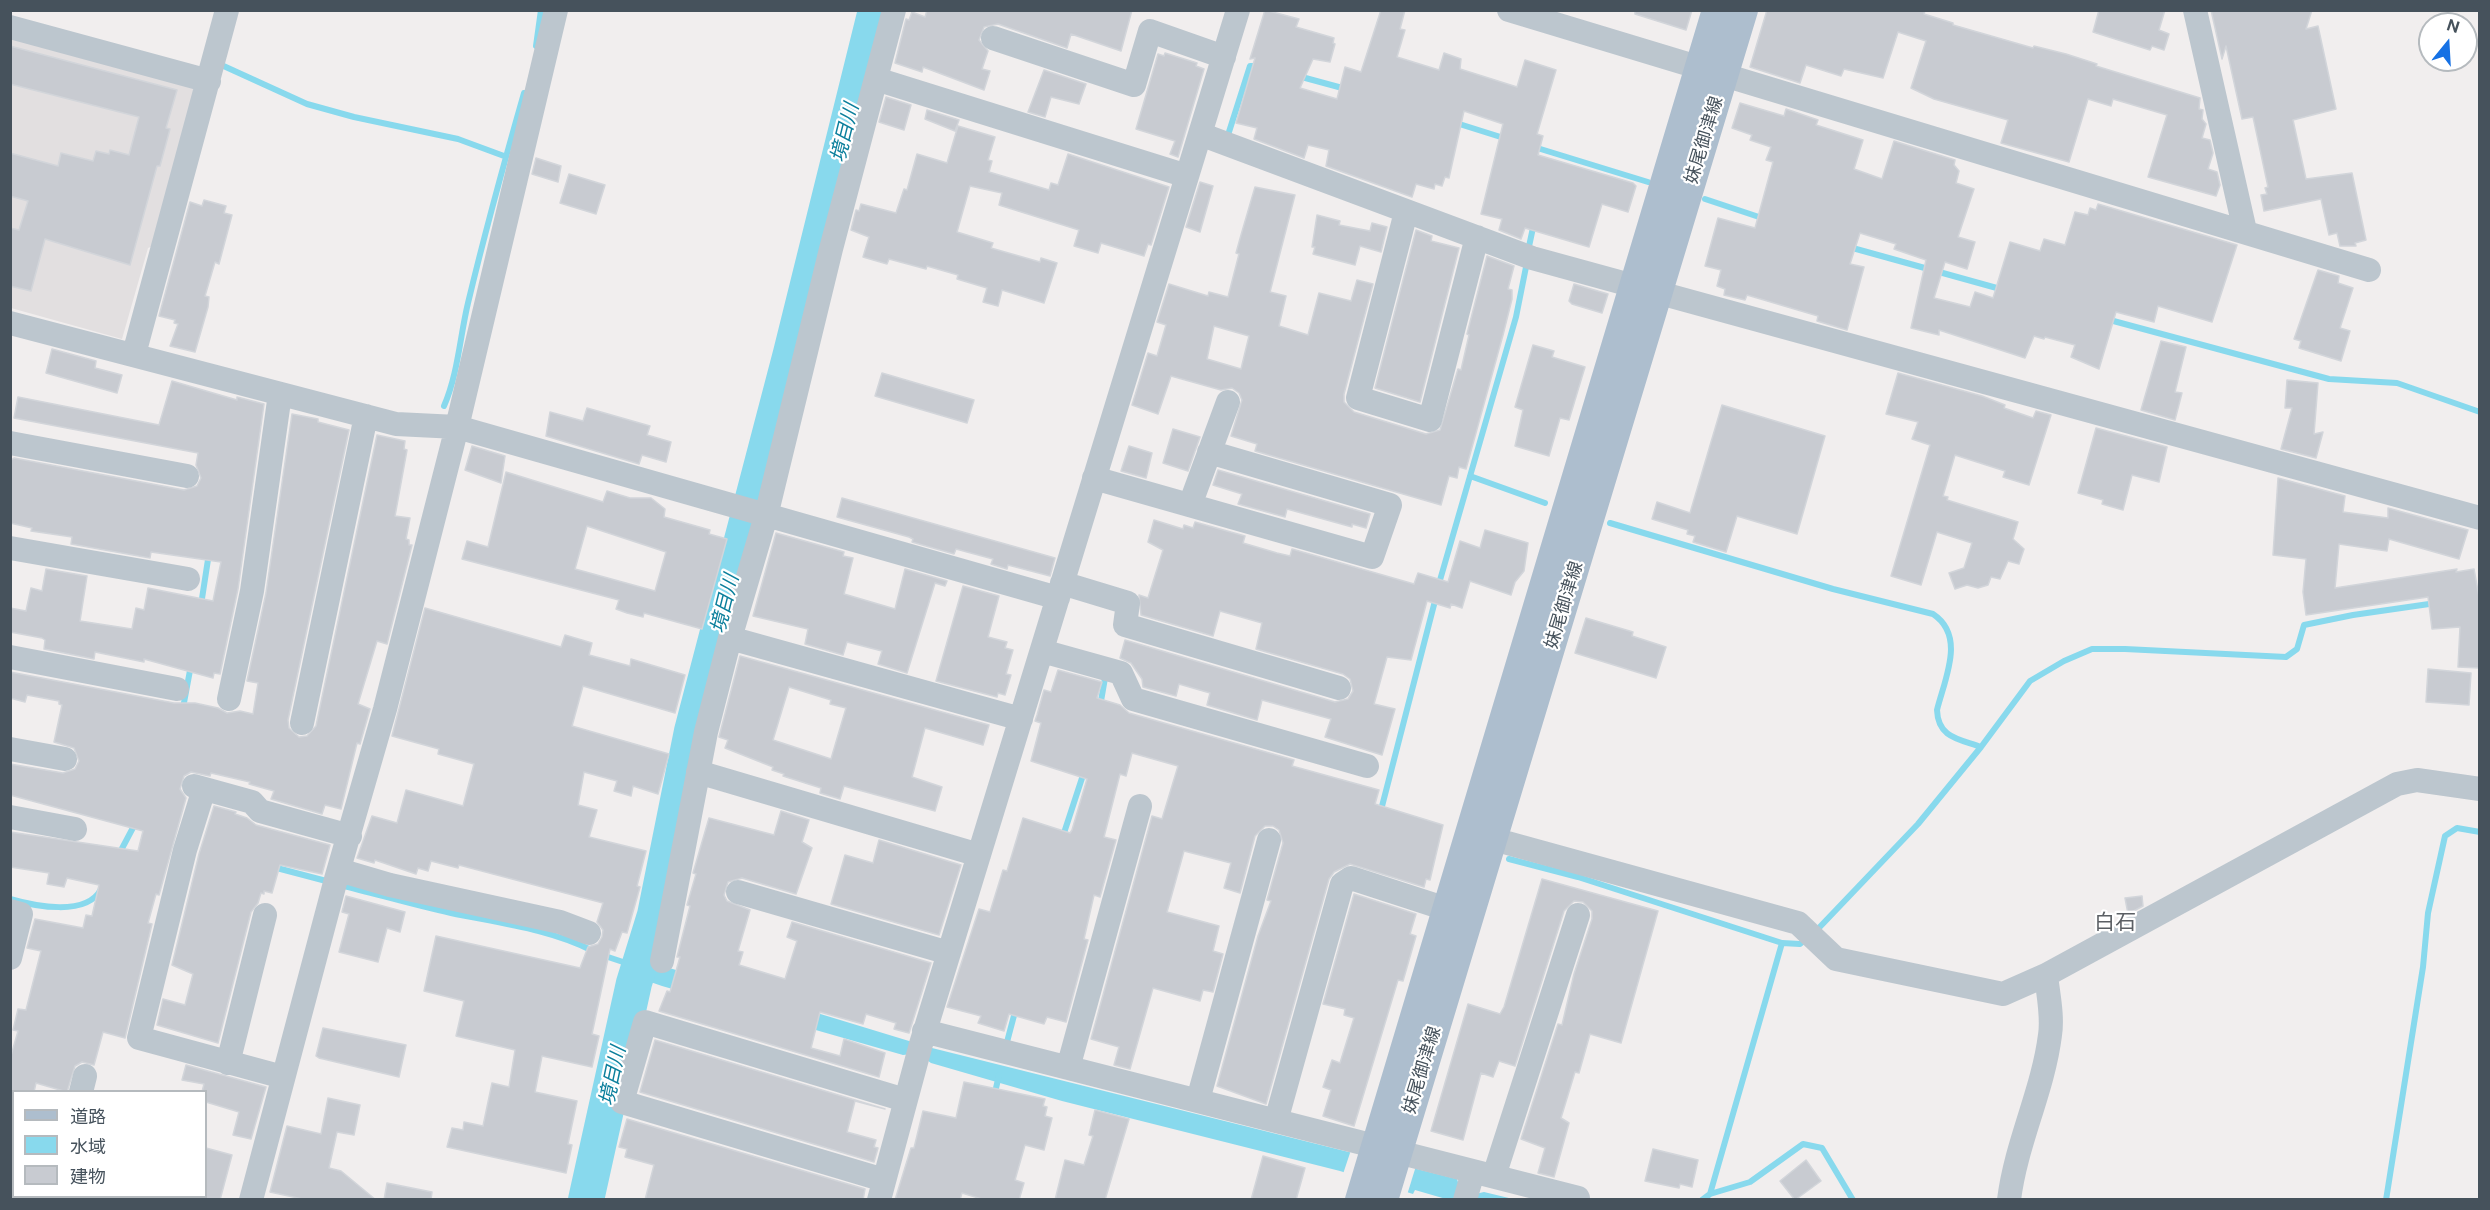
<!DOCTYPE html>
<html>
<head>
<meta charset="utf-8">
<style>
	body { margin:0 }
	#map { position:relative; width:2490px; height:1210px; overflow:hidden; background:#f1eeee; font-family:"Public Sans","Noto Sans JP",sans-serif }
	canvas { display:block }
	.frame { position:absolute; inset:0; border:12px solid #46525c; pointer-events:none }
	.legend { position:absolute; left:12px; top:1090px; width:195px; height:108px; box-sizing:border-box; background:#fff; border:2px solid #b5babe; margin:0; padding:8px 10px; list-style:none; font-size:18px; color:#46525c }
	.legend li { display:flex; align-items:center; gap:12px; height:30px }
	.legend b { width:30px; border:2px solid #b5babe }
	.north { position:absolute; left:2418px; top:12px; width:60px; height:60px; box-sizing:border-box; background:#fff; border:2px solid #b5babe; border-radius:50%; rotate:18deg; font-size:16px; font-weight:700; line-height:24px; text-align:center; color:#46525c }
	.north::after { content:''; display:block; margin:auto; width:21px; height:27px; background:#1671e4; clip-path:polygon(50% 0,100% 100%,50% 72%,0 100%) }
</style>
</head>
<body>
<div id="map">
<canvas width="2490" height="1210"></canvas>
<div class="frame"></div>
<ul class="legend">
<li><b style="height:8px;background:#adbece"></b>道路</li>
<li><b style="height:16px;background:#88d9ed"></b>水域</li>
<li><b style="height:16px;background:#c8cbd1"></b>建物</li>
</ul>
<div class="north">N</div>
</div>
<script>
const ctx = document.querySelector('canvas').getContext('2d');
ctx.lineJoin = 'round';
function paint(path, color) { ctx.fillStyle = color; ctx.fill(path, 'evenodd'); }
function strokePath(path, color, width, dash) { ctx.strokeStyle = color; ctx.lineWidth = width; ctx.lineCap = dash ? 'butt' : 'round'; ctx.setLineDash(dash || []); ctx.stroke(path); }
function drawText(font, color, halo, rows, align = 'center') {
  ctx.font = font + ' "Public Sans","Noto Sans JP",sans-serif'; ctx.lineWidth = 4.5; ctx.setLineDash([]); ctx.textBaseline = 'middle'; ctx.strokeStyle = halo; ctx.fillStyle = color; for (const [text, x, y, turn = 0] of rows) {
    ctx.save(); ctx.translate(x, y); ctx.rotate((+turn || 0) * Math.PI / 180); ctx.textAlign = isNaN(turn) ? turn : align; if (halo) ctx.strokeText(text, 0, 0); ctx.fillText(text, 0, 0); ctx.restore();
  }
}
const education = new Path2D(`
	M10,32L196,84L153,246L148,248L122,339L11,308Z`);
const water = new Path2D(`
	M640,959L932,1048L1457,1179L1461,1192L1471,1195L1484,1192L1513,1199H1446L1415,1190L1413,1194L1340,1171L1062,1101L931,1063C924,1057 911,1053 903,1055L662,986L636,977Z`);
const pier = new Path2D(`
	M1351,1150L1416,1166L1407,1195L1343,1174Z`);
const stream = new Path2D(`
	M536,46L541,10
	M217,63L307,104L354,117L458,139L504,156
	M1298,76L1346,89
	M1453,122L1507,139
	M1228,135L1250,66H1259
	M1534,147L1648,182
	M1705,199L1765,219
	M1849,247L2004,290
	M1528,251L1534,223
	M2106,319L2329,379L2397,383L2480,412
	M444,406C458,374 460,336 468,303C485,232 504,163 524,93
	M1470,476L1545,503
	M1610,523L1833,589L1933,614C1966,636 1945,678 1937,710C1938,738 1959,739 1981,747
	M1438,587L1516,317L1527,262
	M201,605L209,553
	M1100,707L1105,678
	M183,708L191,665
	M1380,814L1436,597
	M1062,839L1084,772
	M118,856L136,822
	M1509,859L1578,877L1782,943
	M273,867L330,882
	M340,885C377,894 414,905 451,913C499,923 550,929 593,951
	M10,899C34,906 87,917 101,889
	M1815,932L1918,824L1981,747L2030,681L2064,661L2092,649H2125L2286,657L2297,649L2304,625L2353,615L2436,603
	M602,955L644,969
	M1007,1042L1016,1008
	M994,1097L999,1075
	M1710,1194L1782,943L1800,944L1807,938
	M1702,1200L1710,1194L1750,1182L1803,1144L1822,1148L1853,1200
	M2386,1200L2423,967L2428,913L2445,836L2457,828L2480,832`);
const river = new Path2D(`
	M586,1200L634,983L655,915L692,731L791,353L876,10`);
const building = new Path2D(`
	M927,10H1132L1121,51L1071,34L1067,48L998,24L984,27L979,40L988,51L982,69L990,71L984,90L923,67L922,72L895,63L906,19L909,20L912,12L925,17Z
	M1265,10L1299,19L1296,27L1334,38L1333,43L1335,44L1330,62L1313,59L1300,88L1337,99L1345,67L1361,72L1381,10H1405L1400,29L1405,30L1397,57L1439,70L1444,53L1461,59L1460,69L1517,87L1525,60L1556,70L1537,134L1543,136L1538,155L1633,183L1636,186L1628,212L1602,204L1589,247L1525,228L1521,239L1499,230L1502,219L1481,214L1503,124L1464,111L1449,178L1445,177L1442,186L1435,184L1434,189L1416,184L1412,197L1326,166L1329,150L1308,145L1304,158L1254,139L1257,128L1236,123L1255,58L1250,59Z
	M1635,10H1692L1686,30L1635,14Z
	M1767,10H1925L1924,14L1953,23V25L2033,48L2034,46L2066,54L2097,64L2096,66L2200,98L2199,109L2203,110L2202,119L2206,124L2202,138L2210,140L2213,153L2208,169L2217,172L2220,185L2216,196L2148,177L2167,115L2113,99L2111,106L2088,99L2069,162L2001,143L2008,120L1934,99L1911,88L1926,41L1898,32L1883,78L1844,69L1841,76L1806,65L1800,83L1750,67Z
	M2099,10H2165L2159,30L2169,34L2164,50L2152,46L2150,50L2093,32Z
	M2211,10H2312L2306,29L2318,26L2336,109L2293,120L2306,179L2352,173L2366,240L2355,243L2356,246H2340L2337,233L2329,235L2321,199L2264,211L2261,195L2267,194L2265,188L2268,187L2253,117L2242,119L2226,46L2222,59Z
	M10,46L177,90L166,128L170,129L160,166H157L130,265L45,239L31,291L10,286V228L19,230L28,201L10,196V153L58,166L61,153L93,161L96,151L109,154L110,150L129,155L139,117L10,84Z
	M1165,53L1197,63L1196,66L1204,69L1178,157L1170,154L1175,141L1136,129L1158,54L1164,56Z
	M1044,70L1086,84L1079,104L1051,97L1045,117L1028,112Z
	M886,97L911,105L904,130L879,122Z
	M1740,103L1784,116L1786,109L1818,120L1816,125L1863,140L1854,169L1882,179L1894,141L1955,160L1954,165L1959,171L1956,183L1974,189L1958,237L1975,242L1967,269L1945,262L1934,298L1970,307L1975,292L1993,298L2010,242L2040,251L2044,239L2065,245L2075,212L2088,215L2090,208L2096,210L2098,204L2237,245L2212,322L2158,306L2154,322L2116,312L2099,369L2071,357L2075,345L2045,337L2044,339L2034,336L2025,358L1939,330V335L1911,328L1926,260L1894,249L1896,244L1860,233L1850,264L1864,267L1847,330L1817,321L1818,316L1747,295L1745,300L1724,295L1725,289L1717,286L1721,270L1705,266L1718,218L1755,228L1773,162L1766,160L1771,147L1750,140L1752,135L1732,128Z
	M927,110L959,120L955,131L925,119Z
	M958,126L995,137L988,160L992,161L989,172L1049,190L1051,183L1058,185L1068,154L1169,187L1151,245L1148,244L1144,256L1101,243L1098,253L1074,246L1079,230L999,205L1002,193L970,186L957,232L993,243L991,248L1040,262L1041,258L1057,263L1044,303L1002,290L998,306L983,302L987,288L957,279L958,275L927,266L926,269L889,259L887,264L863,257L869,237L851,230L856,210L859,211L861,204L896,213L904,189L907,190L917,154L947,163Z
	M536,158L561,166L558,182L532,174Z
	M569,174L605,185L596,214L560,203Z
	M1200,182L1213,186L1200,232L1186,227Z
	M1255,187L1295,195L1270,292L1286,296L1279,326L1308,335L1319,293L1351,301L1357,280L1373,284L1344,394V402L1354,412L1426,434L1440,430L1458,369L1461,370L1469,335L1467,334L1487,256L1514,266L1508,289L1512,290V299L1503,335L1466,469L1459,467L1457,478L1449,476L1441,505L1255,451L1257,444L1231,436L1242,400L1239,393L1232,388L1221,390L1171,376L1158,414L1132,405L1148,353L1157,356L1166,325L1157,322L1169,284L1208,296L1209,292L1228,297L1239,254L1236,253L1241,235ZM1214,326L1249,336L1241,369L1207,359Z
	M204,200L226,206L224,213L232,215L219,264L215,262L205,296L209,297L208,307L195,352L170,346L178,324L174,323L175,320L159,316L190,202L202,206Z
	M1317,215L1340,221L1339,225L1370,231L1372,223L1387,227L1381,252L1360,246L1355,265L1313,254L1315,247H1312Z
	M1416,230L1432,236L1431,241L1459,248L1420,402L1375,388Z
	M2318,270L2339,276L2338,283L2353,288L2340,328L2350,331L2341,361L2299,348L2301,341L2294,339Z
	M1574,284L1608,294L1602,313L1572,304L1569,301Z
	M2161,341L2186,347L2175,392L2182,393L2175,420L2141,410Z
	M1533,345L1554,351L1552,357L1585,367L1569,420L1560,418L1549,456L1515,446L1523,410L1515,407Z
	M52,349L96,361L95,368L122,375L117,393L46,373Z
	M882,373L974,400L967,423L875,396Z
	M1898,373L1982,396L2005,405L2004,408L2033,418L2036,411L2051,415L2029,485L2003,477L2005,471L1955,455L1943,496L1948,497L1947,500L2018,522L2013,539L2024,549L2019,564L2008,561L2000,579L1991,577L1988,585L1978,588L1967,585L1955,589L1949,573L1964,568L1972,543L1937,532L1921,585L1891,576L1930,445L1912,439L1918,422L1886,414Z
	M2287,380L2318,383L2314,434L2323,432L2316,458L2281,449L2292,408H2285Z
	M172,381L237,400V397L264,404L238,589L220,674L214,673L213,678L144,659V662L95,652L94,659L44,649L45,640L42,638L10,632V608L26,611L31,588L42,591L46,569L87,576L80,621L132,629L136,608L144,610L148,588L213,601L221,562L151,552L150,558L71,544L72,537L31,531L32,528L10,523V461L14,458L184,490L197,486L201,478L196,465L198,453L14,418L18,397L159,425Z
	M1722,405L1825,436L1797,534L1737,516L1726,552L1693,542L1695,536L1687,534L1688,530L1652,519L1657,502L1690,513Z
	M587,408L650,426L647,435L671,442L666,462L642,455L639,464L546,436L550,412L583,421Z
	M292,414L318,419V422L349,430L288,720L289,728L299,737L307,736L316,726L377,435L405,441L404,449L407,450L395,516L410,518L406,539L409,540V545H412L387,644L377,641L358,704L370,709L360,744L357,743L341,809L325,805L322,814L271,799L274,791L249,784L250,782L211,773L210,776L191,772L184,776L180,789L186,798L159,895L156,894L148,923L152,924L125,1038L103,1032L94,1065L82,1062L75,1066L67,1092L36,1083L34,1092H10V1059L18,1031L13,1030L18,1009L26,1010L41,951L27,948L35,919L83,928L86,915L92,916L99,885L67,878L64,887L47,884L49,873L10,867V832L138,851L143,831L10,795V764L63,773L75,769L79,761L74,748L54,742L62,705L59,704V701L27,695L25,702L10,698V672L174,703H195L218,708L227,713L240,711L253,714L258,683L247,681L266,593Z
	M2096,428L2167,447L2159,482L2132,475L2123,510L2102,504L2103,500L2078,493Z
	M1173,429L1200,437L1188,471L1163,463Z
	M472,446L505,456L501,483L465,470Z
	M1129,446L1152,453L1146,478L1121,471Z
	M1218,470L1370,514L1366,528L1352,524V527L1287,509L1285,517L1238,504L1242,494L1213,485Z
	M506,472L603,502L607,491L630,498H651L665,509L664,517L710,530L709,534L727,539L702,629L644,613L643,617L627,613L616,609L619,600L462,559L467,541L488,547ZM587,526L666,552L655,591L575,569Z
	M2278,478L2345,496L2343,512L2388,518V508L2468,530L2459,559L2389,539L2387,551L2339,544L2335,588L2457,569L2456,572L2474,569L2480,602V668L2458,667L2460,627L2432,629L2428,597L2306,615L2303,592L2306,559L2273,555Z
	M842,498L1055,558L1050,576L1008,565L1007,569L991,564L993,559L956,549L954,554L912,542L913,539L909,537L837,517Z
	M1154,520L1183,529L1184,525L1193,528L1195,522L1245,536L1243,543L1277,553L1290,556L1292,549L1414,584L1418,573L1448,582L1460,541L1480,548L1485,530L1528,543L1524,571L1515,582L1511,595L1470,581L1462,608L1451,604L1450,608L1427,601L1411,660L1387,657L1374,704L1395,709L1382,755L1325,737L1331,719L1262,700L1257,720L1207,705L1210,693L1179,684L1176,696L1143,687L1142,679L1131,663L1120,658L1125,640L1335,702L1348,699L1353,691L1350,679L1343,674L1256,649L1262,623L1220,611L1213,636L1141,615L1139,595L1148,598L1163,550L1148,542Z
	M776,533L844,552L843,556L853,558L844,594L895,609L905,569L947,581L945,586L935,583L907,673L878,664L882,651L847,642L843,655L805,644L808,629L753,616Z
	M963,586L999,596L988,637L1007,642L1005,648L1013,650L1006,674L1011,675L1005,695L998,693L997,697L936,681Z
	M425,608L561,647L565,635L592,643L589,655L630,666L631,659L685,675L675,713L583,686L572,726L669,754L658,794L633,786L631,796L614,791L617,781L584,772L578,805L597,810L589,837L646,851L637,886L640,887L627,933L622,932L615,951L610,949L592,1034L599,1036L592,1067L542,1056L535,1092L577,1101L568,1144L572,1145L566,1173L447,1147L452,1128L463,1130L464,1122L483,1126L492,1083L509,1087L515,1050L456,1036L464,1001L424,991L436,936L580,968L588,947L598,944L602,937L603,930L597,922L603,903L459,865L458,868L431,861L428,871L418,868L416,874L375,860L374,863L357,858L372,816L397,823L406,790L463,806L474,764L438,754L439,749L392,736Z
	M1586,618L1633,632L1632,636L1666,647L1656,678L1575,653Z
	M740,656L989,725L983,745L925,728L912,777L942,787L935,811L844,786L840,799L820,793L821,788L783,776L784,774L772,770L773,767L725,748L728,740L719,737ZM789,687L831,700L830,704L846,708L831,759L773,740Z
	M2428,669L2471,673L2469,705L2426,702Z
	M1058,670L1102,682L1097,698L1120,705L1129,713L1294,760L1292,766L1379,790L1375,804L1443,825L1430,880L1426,879L1424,887L1350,864L1334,872L1329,879L1266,1104L1217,1086L1258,936L1271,901L1267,900L1283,843L1279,830L1273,826H1265L1255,836L1240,893L1224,888L1231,863L1184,851L1167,912L1219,926L1213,951L1223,954L1213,992L1203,990L1200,1001L1153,988L1130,1069L1114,1065L1119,1047L1091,1039L1152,816L1162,819L1178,766L1132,753L1126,776L1120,774L1104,837L1116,840L1100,897L1094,895L1084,939L1088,940L1066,1022L1047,1017L1044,1024L1009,1014L1004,1031L978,1023L981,1016L947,1007L979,909L990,912L1003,870L1007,871L1023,818L1070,833L1072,830L1087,779L1031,761L1041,723L1035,721L1037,715L1044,690L1051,692Z
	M214,806L236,812L235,814L247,818L256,825L330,845L322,874L280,865L272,893L264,891V894L261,893L258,903L251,912L218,1043L157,1025L163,999L185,1005L193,974L172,965L199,854Z
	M781,811L809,820L802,842L812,848L796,894L742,878L728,882L724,895L727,901L750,910L738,951L743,952L739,965L785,979L797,941L787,937L792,922L931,963L909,1033L894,1029L896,1023L866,1014L863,1024L820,1012L811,1048L840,1056L844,1039L885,1053L879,1077L659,1011L667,991L670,992L680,957H677L690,906L687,905L696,874L693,873L709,818L774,835Z
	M879,840L961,865L939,935L831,904L845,855L873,863Z
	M1542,879L1658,911L1621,1043L1590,1034L1579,1073L1575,1072L1561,1118L1569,1123L1554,1177L1538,1173L1545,1148L1521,1139L1558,1024L1562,1025L1574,974L1592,919V911L1583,902L1574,901L1564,911L1515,1066L1499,1061L1493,1077L1481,1073L1463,1140L1431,1131L1468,1004L1500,1014L1504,1007Z
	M1354,894L1416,914L1410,934L1416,936L1403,981L1398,980L1354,1126L1323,1116L1331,1090L1323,1087L1332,1060L1340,1063L1354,1018L1344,1015L1345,1009L1323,1004Z
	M346,896L405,912L400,932L387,928L378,962L339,952L349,914L342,912Z
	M2142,896L2143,906L2128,914L2125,898Z
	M323,1028L406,1045L399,1077L319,1058L316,1056Z
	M655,1040L885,1109L855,1101L847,1132L876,1140L874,1147L878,1148L874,1162L640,1092Z
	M186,1065L266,1087L251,1139L233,1135L239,1112L206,1102V1092H202L204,1084L182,1080Z
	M964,1082L1045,1099L1043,1106L1047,1107L1045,1116L1052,1118L1044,1150L1025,1145L1015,1180L1024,1183L1019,1200H985L962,1193L960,1200H895L911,1148H914L923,1111L956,1118Z
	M328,1098L360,1105L354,1135L337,1132L329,1168L341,1171L376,1200H307L270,1192L287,1126L321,1134Z
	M1095,1110L1129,1119L1105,1200H1055L1065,1160L1084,1165L1093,1136L1089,1135Z
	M627,1119L865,1189L863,1200H645L654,1165L625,1157L627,1149L619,1147Z
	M206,1148L232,1155L220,1200H206Z
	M1653,1149L1698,1160L1692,1187L1680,1184L1679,1188L1645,1181Z
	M1263,1156L1305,1168L1296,1200H1251Z
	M1806,1160L1821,1181L1795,1200L1780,1181Z
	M387,1183L432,1192L431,1200H384Z`);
const minor = new Path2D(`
	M1509,10L2369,270
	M2195,10L2245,231
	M10,27L209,81
	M993,38L1134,85L1150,31L1224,57
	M876,79L1187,176
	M1200,134L1532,258L2480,518
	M1406,212L1358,398L1430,420L1477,237
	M10,323L396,424L457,427L1058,598
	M134,354L227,10
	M10,443L187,476
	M1094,478L1372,557L1390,505L1209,452
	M1190,505L1228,402
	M10,548L188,579
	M1062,583L1128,603L1125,625L1339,688
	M730,638L1021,719
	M1042,651L1121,673L1133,699L1367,766
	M10,657L177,689
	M229,699L252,591L280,394
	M302,723L366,416
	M10,749L65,759
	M698,772L979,855
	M194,786L252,802L260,811L350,836
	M204,789L185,850L139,1038L283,1077
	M10,817L75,829
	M1493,839L1798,923L1836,959L2003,994L2046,975
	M339,870L390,885L560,922L589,933
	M738,892L949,953
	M10,911L21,914L10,958
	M662,961L706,732L730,638L766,516L831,249L894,10
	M924,1031L1578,1198
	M228,1063L265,915
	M1068,1068L1140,806
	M81,1092L85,1076
	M1198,1100L1269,840
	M1276,1121L1342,884L1351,878L1465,915
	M1494,1176L1578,915
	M884,1180L622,1102L645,1022L905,1100
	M54,1200L55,1196
	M149,1200V1196
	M251,1200L336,879L385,709L457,427L556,10
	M879,1200L921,1044L1238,10
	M1465,1200L1473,1172
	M2009,1200C2016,1143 2043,1091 2050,1035C2053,1016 2048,994 2046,975L2397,784L2417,780L2480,789`);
const major = new Path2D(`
	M1360,1200L1717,10
	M1383,1200L1743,10`);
const streetNames = [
	["妹尾御津線",1704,140,-73],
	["妹尾御津線",1564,605,-73],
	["妹尾御津線",1422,1070,-73]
];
const waterNames = [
	["境目川",845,133,-76],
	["境目川",725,604,-76],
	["境目川",613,1076,-78]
];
const quarterNames = [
	["白石",2115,923]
];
paint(education, '#e2dfe0');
paint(water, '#88d9ed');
paint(pier, '#f1eeee');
strokePath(stream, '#88d9ed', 6);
strokePath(river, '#88d9ed', 36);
paint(building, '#c8cbd1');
strokePath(building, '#d2d5da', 1.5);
strokePath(minor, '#bcc6ce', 24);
strokePath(major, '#adbece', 30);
drawText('18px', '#46525c', '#fff', streetNames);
drawText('italic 20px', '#0b7f9c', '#fff', waterNames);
drawText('21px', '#5b5f64', '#fff', quarterNames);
</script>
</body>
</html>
